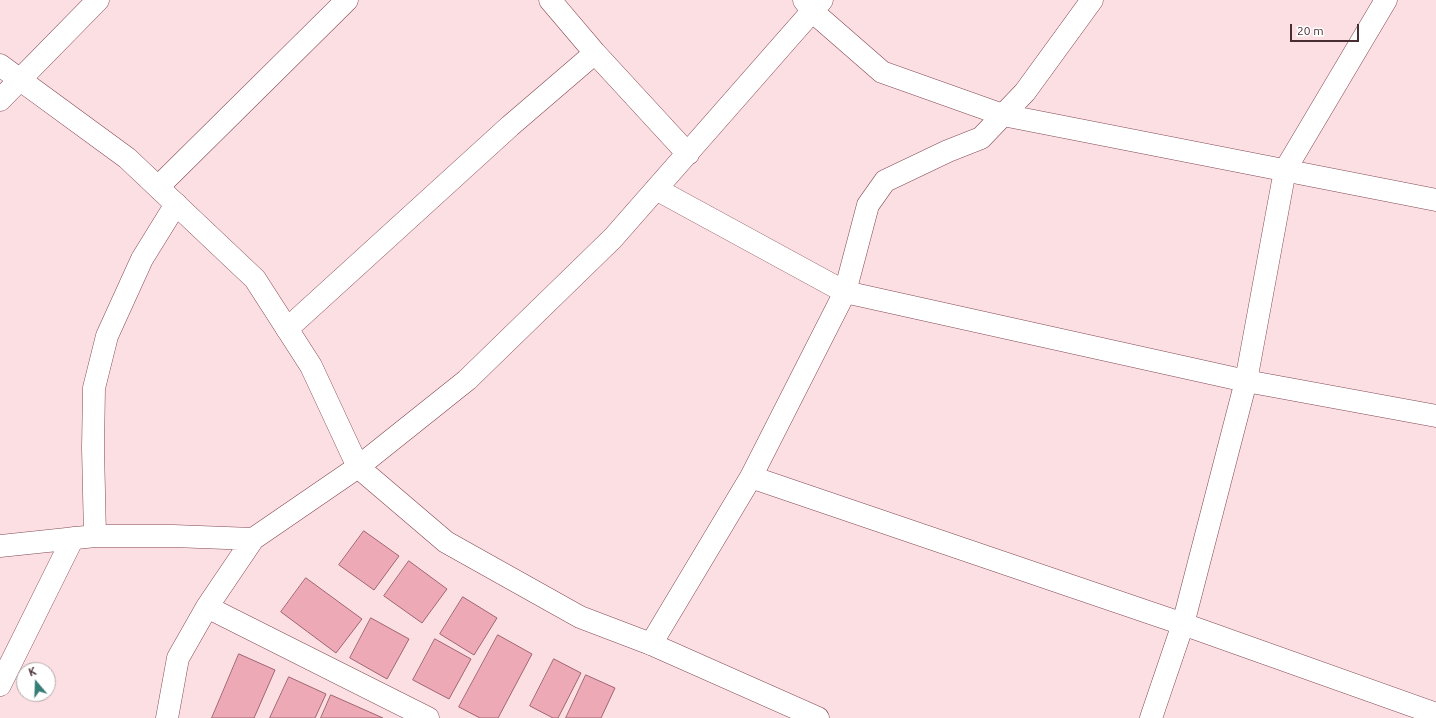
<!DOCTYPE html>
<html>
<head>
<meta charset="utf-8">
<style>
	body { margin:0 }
	#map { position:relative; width:1436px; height:718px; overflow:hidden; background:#fbdfe3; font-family:Ubuntu,sans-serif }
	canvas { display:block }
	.north { position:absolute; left:16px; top:662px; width:40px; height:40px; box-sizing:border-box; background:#fff; border:1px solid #b6abad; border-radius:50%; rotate:341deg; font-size:11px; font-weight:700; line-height:16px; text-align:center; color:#482e33 }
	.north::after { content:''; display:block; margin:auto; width:14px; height:18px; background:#357d76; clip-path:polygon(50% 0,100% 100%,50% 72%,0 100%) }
	.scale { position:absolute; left:1290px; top:24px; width:69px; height:18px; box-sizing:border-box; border:2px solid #482e33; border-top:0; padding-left:5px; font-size:12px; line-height:14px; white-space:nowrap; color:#482e33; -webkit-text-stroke:3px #fff; paint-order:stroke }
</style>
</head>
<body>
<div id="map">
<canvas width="1436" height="718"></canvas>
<div class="north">K</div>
<div class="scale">20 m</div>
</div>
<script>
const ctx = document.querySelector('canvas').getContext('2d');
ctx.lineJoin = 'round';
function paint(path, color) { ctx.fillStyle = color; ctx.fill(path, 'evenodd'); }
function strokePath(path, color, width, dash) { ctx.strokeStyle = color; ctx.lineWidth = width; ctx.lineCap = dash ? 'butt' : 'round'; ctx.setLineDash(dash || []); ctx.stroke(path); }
const building = new Path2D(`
	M364,531L399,556L374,590L339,565Z
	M409,561L447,589L422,623L384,596Z
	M306,578L362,619L336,653L281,612Z
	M463,597L497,618L474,655L440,634Z
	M371,618L409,639L387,679L350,658Z
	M498,635L532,654L498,718H480L459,707Z
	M435,639L471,659L449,699L413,680Z
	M239,654L275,670L254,718H212Z
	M554,659L581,673L558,718H553L530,706Z
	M586,675L615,688L601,718H566Z
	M289,677L326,694L315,718H270Z
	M331,695L383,718H321Z`);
const street = new Path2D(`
	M550,0L595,53L688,154
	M804,0L812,11L882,72L1003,115L1436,200
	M0,100L98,0
	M158,187L347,0
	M656,189L845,292L1246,381L1436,416
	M287,329L510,126L595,53
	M751,477L1183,624L1436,714
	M95,536L93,448L94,388L107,336L142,259L176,204
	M0,546L95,536H173L253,539
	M207,607L428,718
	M651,644L751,477L845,292L868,205L885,181L948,151L981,138L1025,92L1092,0
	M0,685L73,538
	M167,718L178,658L207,607L253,539L358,467L467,380L613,238L822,0
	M1151,718L1183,624L1246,381L1285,170L1386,0`);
const secondary = new Path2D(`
	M0,65L127,158L255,279L311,366L358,467L446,542L580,617L651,644L818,718`);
paint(building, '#edaab6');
strokePath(building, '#a16470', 1);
strokePath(street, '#834955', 23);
strokePath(secondary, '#834955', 23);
strokePath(street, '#fff', 22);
strokePath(secondary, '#fff', 22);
</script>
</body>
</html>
